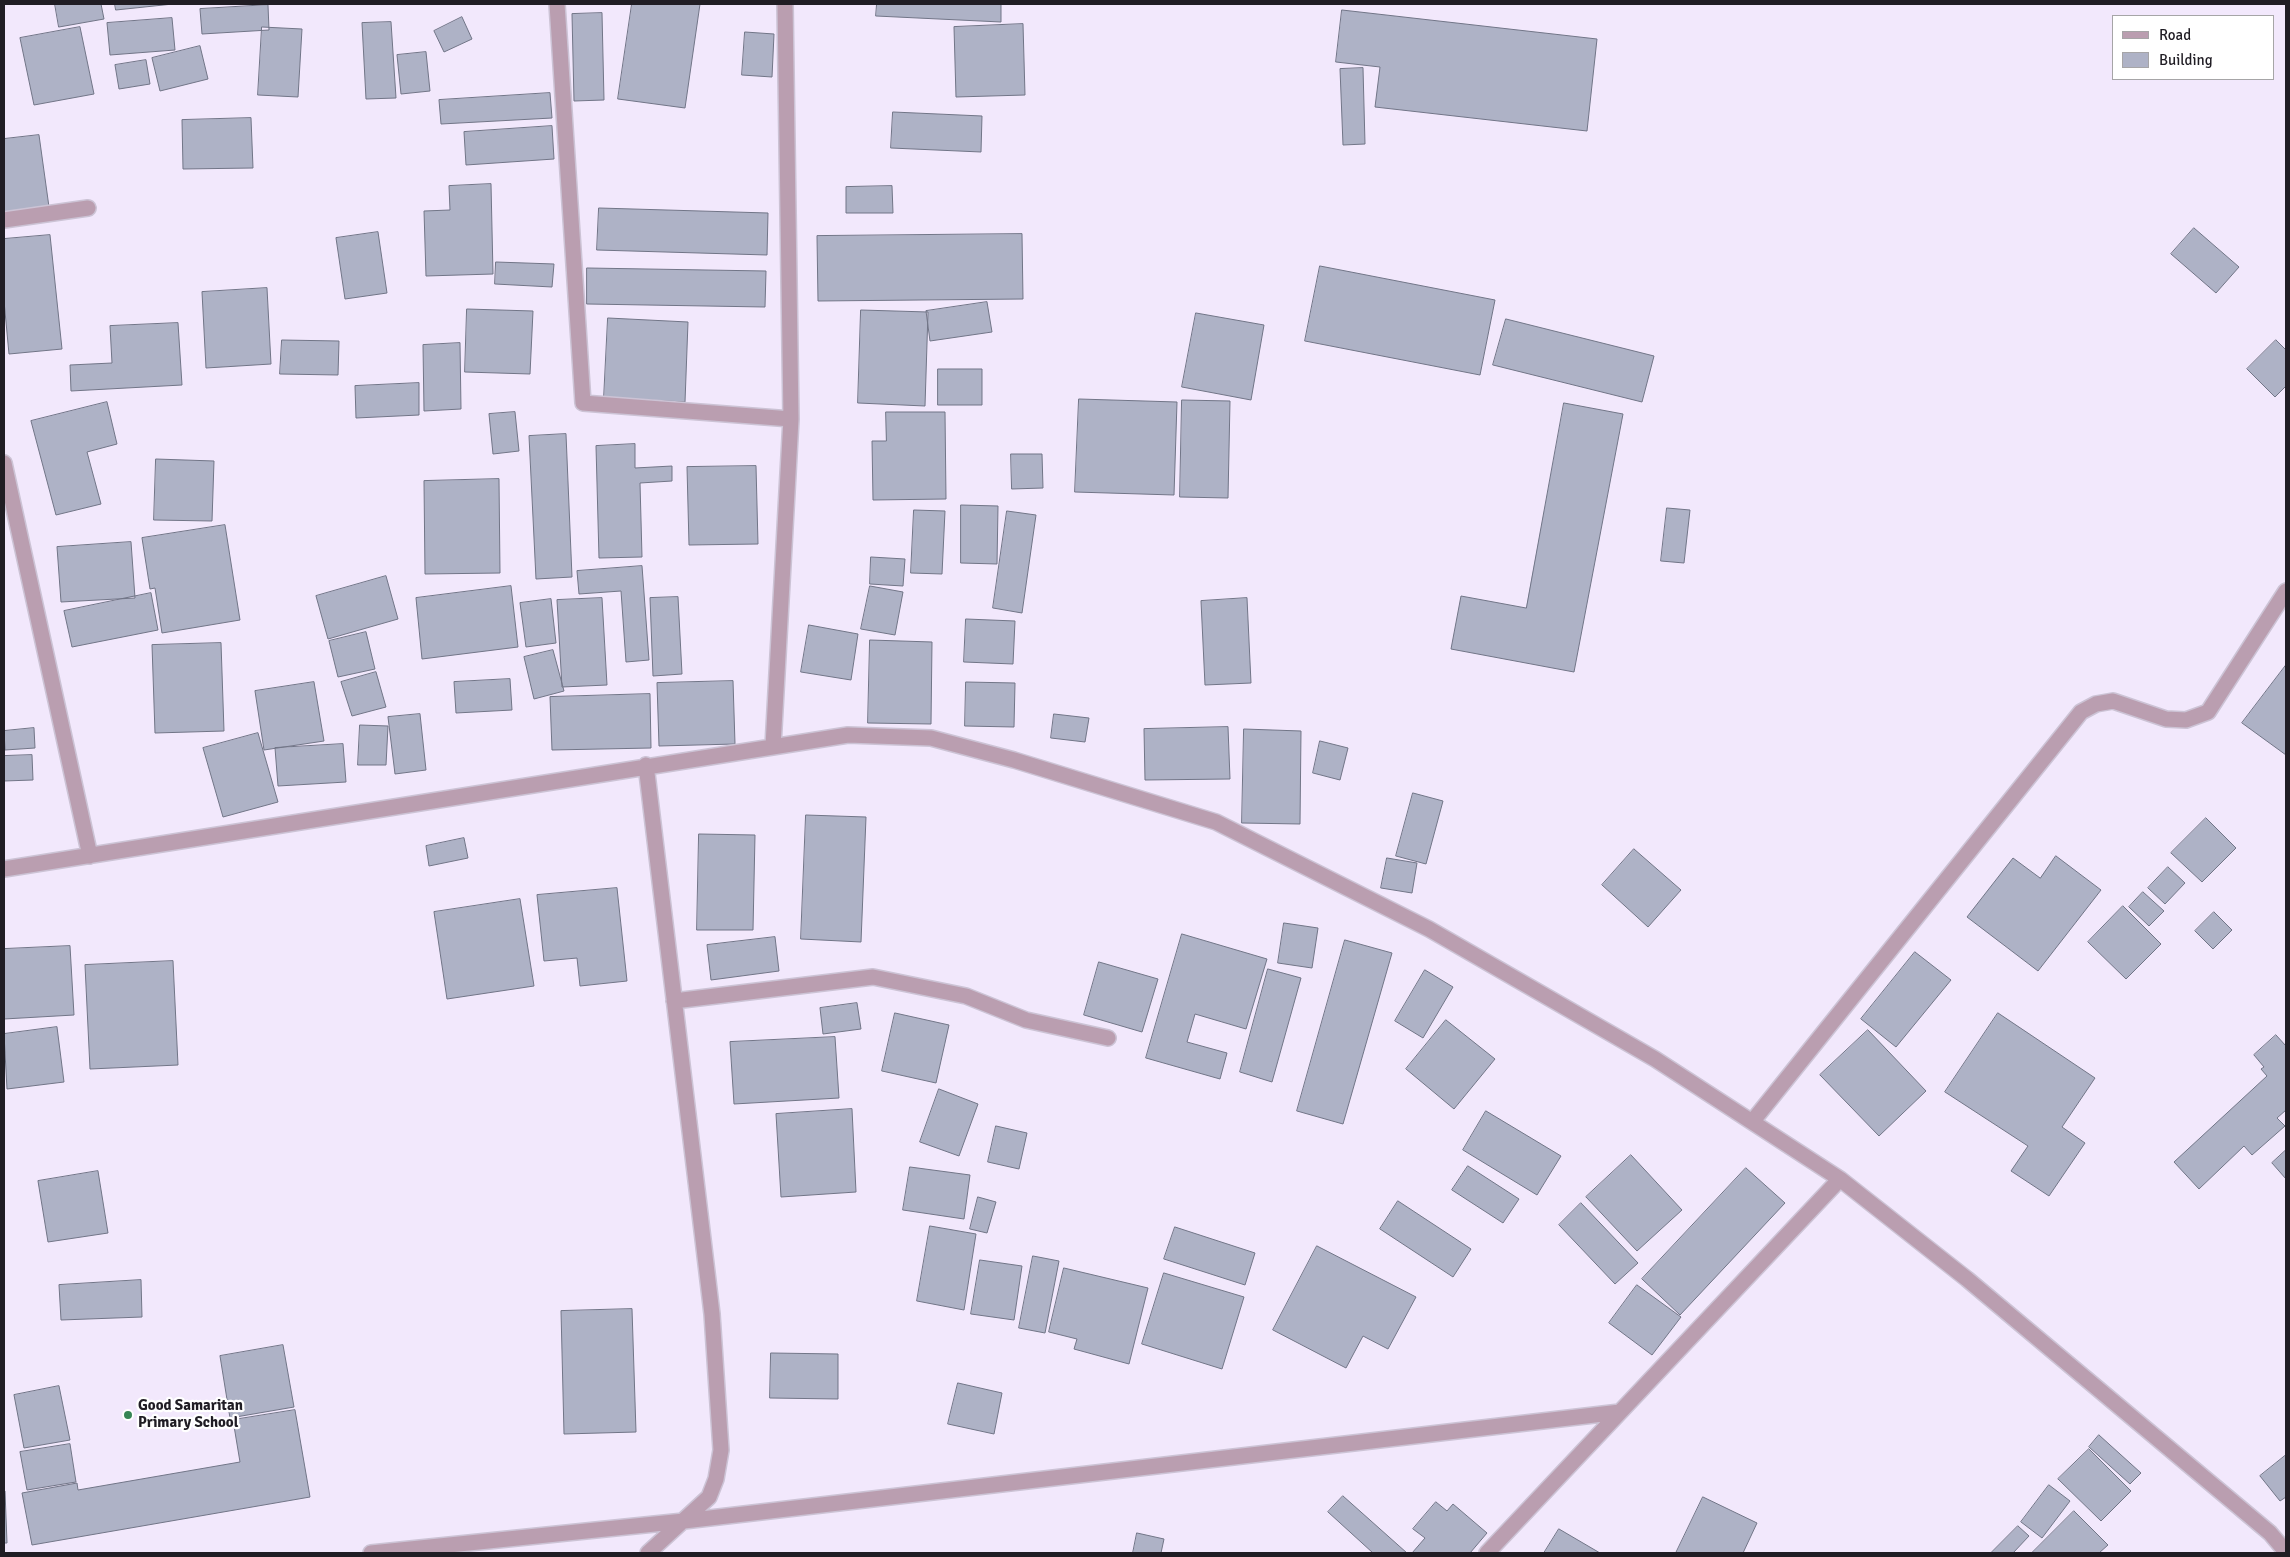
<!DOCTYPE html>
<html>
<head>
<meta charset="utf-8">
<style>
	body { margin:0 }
	#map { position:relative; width:2290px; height:1557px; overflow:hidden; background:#f2e8fc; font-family:Signika,sans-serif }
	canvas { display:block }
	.frame { position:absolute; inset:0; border:5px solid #201d24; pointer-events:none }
	.legend { position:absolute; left:2112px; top:15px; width:162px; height:65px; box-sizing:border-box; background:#fff; border:1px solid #a6a5a7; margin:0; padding:6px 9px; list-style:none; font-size:15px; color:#201d24 }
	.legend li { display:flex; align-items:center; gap:10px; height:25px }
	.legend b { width:25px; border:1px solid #a6a5a7 }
</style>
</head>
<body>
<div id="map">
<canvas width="2290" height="1557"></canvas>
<div class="frame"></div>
<ul class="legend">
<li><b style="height:6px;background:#ba9eb0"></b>Road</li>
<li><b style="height:14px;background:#aeb2c6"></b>Building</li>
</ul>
</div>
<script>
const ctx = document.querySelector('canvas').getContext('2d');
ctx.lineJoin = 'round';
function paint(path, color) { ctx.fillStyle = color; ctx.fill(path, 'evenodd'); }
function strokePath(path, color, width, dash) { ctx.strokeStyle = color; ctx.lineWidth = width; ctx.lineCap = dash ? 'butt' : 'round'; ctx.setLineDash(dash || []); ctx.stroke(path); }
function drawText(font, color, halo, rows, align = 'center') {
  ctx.font = font + ' Signika,sans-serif'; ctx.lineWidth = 4.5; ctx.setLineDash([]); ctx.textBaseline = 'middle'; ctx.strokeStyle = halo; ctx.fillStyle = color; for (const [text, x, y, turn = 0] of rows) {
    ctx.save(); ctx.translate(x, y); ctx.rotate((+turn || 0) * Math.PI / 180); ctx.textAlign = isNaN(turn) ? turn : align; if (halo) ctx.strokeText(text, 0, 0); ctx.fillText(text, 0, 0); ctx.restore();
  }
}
const building = new Path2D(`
	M55,4H101L104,19L59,27Z
	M115,4H173L116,10Z
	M632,4H700L685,108L618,99Z
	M877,4H1001V22L876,16Z
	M268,5L269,30L202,34L200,9Z
	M1342,10L1597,39L1587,131L1375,107L1380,67L1336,62Z
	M602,13L604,100L574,101L572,14Z
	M462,17L472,39L444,52L434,31Z
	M172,18L175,50L110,55L107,23Z
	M391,22L396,98L366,99L362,23Z
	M1023,24L1025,95L956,97L954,27Z
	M80,27L94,94L34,105L20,38Z
	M262,27L302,29L298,97L258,95Z
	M745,32L774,34L772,77L742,75Z
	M200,46L208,79L160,91L152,58Z
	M426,52L430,91L401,94L397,55Z
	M146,60L150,84L119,89L115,65Z
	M1363,68L1365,144L1343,145L1340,69Z
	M550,93L552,118L441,124L439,100Z
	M893,112L982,116L981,152L891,148Z
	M251,118L253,168L183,169L182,120Z
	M552,126L554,159L466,165L464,132Z
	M39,135L49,207L4,213V139Z
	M491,184L493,274L426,276L424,211L450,210L449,186Z
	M892,186L893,213H846V187Z
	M599,208L768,213L767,255L597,250Z
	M2194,228L2239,267L2216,293L2171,254Z
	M378,232L387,293L345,299L336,238Z
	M1022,234L1023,299L818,301L817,236Z
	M50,235L62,349L9,354L4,301V239Z
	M496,262L554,264L552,287L495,284Z
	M1320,266L1495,300L1480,375L1305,341Z
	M587,268L766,271L765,307L587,304Z
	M267,288L271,364L206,368L202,292Z
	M987,302L992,332L930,341L926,311Z
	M467,309L533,311L530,374L465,372Z
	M861,310L928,312L925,406L858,403Z
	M1196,313L1264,325L1251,400L1182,387Z
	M608,318L688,322L685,402L604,398Z
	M1506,319L1654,356L1642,402L1493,365Z
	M178,323L182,385L71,391L70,365L112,363L110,326Z
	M282,340L339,341L338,375L280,374Z
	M2276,340L2286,350V386L2275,397L2247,369Z
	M460,343L461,409L424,411L423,345Z
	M938,369H982V405H938Z
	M419,383V415L356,418L355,386Z
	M1079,399L1177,402L1174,495L1075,492Z
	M1182,400L1230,401L1228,498L1180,497Z
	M107,402L117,444L87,452L101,504L56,515L31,421Z
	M1564,403L1623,414L1574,672L1451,649L1461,596L1526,608Z
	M515,412L519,451L493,454L489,414Z
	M886,412H945L946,499L873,500L872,441H886Z
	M566,434L572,577L536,579L529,436Z
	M635,444V468L672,466V481L640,483L642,557L599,558L596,446Z
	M1011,454H1042L1043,488L1012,489Z
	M156,459L214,461L212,521L154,520Z
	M756,466L758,544L689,545L687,467Z
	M499,479L500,573L425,574L424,481Z
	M961,505L998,506L997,564L961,563Z
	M1667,508L1690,510L1684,563L1661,561Z
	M914,510L945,511L942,574L911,573Z
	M1007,511L1036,515L1022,613L993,608Z
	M225,525L240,620L162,633L155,588L150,589L142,538Z
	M131,542L135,598L61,602L57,547Z
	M871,557L905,559L903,586L870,584Z
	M642,566L649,660L626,662L621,591L579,594L577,571Z
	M386,576L398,619L328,639L316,596Z
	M511,586L518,647L422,659L416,598Z
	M870,586L903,592L895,635L861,629Z
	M151,593L158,630L72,647L64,611Z
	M678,597L682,674L653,676L650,598Z
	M602,598L607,685L562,687L557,600Z
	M1247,598L1251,683L1205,685L1201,601Z
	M551,599L556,643L526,647L520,603Z
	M966,619L1015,621L1013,664L964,662Z
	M809,625L858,634L851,680L801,672Z
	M366,632L375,669L338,677L329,641Z
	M870,640L932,642L931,724L868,723Z
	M221,643L224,731L155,733L152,645Z
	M553,650L564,691L534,699L524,657Z
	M2286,665V755L2242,723Z
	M376,672L386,707L352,716L341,682Z
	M510,679L512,710L456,713L454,682Z
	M733,681L735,744L659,746L657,683Z
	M314,682L324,741L264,750L255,691Z
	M966,682L1015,683L1014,727L965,726Z
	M650,694L651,748L552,750L550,697Z
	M420,714L426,770L395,774L388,717Z
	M1054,714L1089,718L1085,742L1051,738Z
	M360,725L388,726L386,765H358Z
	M1228,727L1230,779L1145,780L1144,729Z
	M34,728L35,748L5,750L4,731Z
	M1244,729L1301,731L1300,824L1242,823Z
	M258,733L278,802L223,817L203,748Z
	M1320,741L1348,748L1340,780L1313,773Z
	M343,744L346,782L278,786L275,748Z
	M32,755L33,780L4,781V756Z
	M1413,793L1443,801L1426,864L1396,856Z
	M806,815L866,817L861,942L801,939Z
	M2206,818L2236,848L2202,882L2171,853Z
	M699,834L755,835L753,930H697Z
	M464,838L468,858L429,866L426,846Z
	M1634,849L1681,890L1648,927L1602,885Z
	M2056,856L2101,890L2038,971L1967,917L2013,858L2040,878Z
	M1387,858L1417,863L1412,893L1381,888Z
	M2168,867L2185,883L2165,904L2148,888Z
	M617,888L627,981L580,986L577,958L544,961L537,895Z
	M2143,892L2164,911L2149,926L2129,907Z
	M520,899L534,986L447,999L434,912Z
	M2123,906L2161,944L2126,979L2088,942Z
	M2214,912L2232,930L2213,949L2195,931Z
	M1284,923L1318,928L1312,968L1278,963Z
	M1182,934L1267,959L1246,1029L1195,1014L1187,1042L1227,1053L1220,1079L1146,1058Z
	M775,937L779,971L711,980L707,945Z
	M1345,940L1392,953L1343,1124L1297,1111Z
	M70,946L74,1015L4,1019V949Z
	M1915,952L1951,980L1896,1047L1861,1019Z
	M173,961L178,1065L90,1069L85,965Z
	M1099,962L1158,979L1142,1032L1084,1015Z
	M1268,969L1301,978L1272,1082L1240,1072Z
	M1425,970L1453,987L1423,1038L1395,1021Z
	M857,1003L861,1029L823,1034L820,1008Z
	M895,1013L949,1025L936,1083L882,1071Z
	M1998,1013L2095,1078L2062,1127L2085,1143L2049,1196L2011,1171L2028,1146L1945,1092Z
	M1446,1020L1495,1059L1454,1109L1406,1069Z
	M57,1027L64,1082L7,1089L4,1034Z
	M1868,1030L1926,1091L1879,1136L1820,1075Z
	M2276,1035L2286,1046V1110L2277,1118L2285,1126L2252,1155L2244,1146L2199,1189L2174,1162L2267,1076L2261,1069L2264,1067L2254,1055Z
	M835,1037L839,1098L734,1104L730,1042Z
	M939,1089L978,1104L959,1156L920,1142Z
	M852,1109L856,1192L781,1197L776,1114Z
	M1486,1111L1561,1156L1537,1195L1463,1150Z
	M996,1126L1027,1133L1019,1169L988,1162Z
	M2286,1150V1179L2272,1163Z
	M1631,1155L1682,1210L1637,1251L1586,1197Z
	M1468,1166L1519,1199L1503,1223L1452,1190Z
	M910,1167L970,1175L964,1219L903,1210Z
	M1746,1168L1785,1203L1680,1315L1642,1279Z
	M98,1171L108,1233L48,1242L38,1181Z
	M978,1197L996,1202L987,1233L970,1229Z
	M1398,1201L1471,1249L1453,1277L1380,1229Z
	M1581,1203L1638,1263L1615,1284L1559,1225Z
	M930,1226L976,1234L964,1310L917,1301Z
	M1175,1227L1255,1253L1245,1285L1164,1259Z
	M1317,1246L1416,1297L1388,1349L1363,1336L1346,1368L1273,1330Z
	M1033,1256L1059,1261L1045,1333L1019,1328Z
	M980,1260L1022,1266L1014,1320L971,1314Z
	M1064,1268L1148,1288L1129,1364L1074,1349L1077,1339L1049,1332Z
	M1164,1273L1244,1297L1222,1369L1142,1344Z
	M141,1280L142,1317L61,1320L59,1285Z
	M1637,1285L1681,1317L1652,1355L1609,1323Z
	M632,1309L636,1432L564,1434L561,1311Z
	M283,1345L294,1407L230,1418L220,1356Z
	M771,1353L838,1354V1399L770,1398Z
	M958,1383L1002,1393L994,1434L948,1424Z
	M59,1386L70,1440L24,1448L14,1395Z
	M295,1410L310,1497L32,1545L22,1493L77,1483L78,1490L240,1462L233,1420Z
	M2099,1435L2141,1473L2130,1484L2089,1447Z
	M70,1444L76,1482L27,1490L20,1452Z
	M2089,1449L2131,1491L2101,1521L2058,1479Z
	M2286,1455V1497L2280,1501L2260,1476Z
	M2049,1485L2070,1501L2042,1538L2021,1522Z
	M4,1491H5L7,1543H4Z
	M1343,1496L1407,1553H1373L1328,1512Z
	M1703,1497L1757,1523L1743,1553H1676Z
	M1436,1502L1447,1511L1453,1504L1487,1533L1470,1553H1412L1425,1538L1413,1529Z
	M2074,1511L2108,1545L2099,1553H2035L2033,1552Z
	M2018,1526L2029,1536L2013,1553H1991Z
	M1559,1529L1600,1553H1544Z
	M1137,1533L1164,1539L1161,1553H1133Z`);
const minor = new Path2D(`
	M557,4L583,403L791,419
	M4,220L88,208
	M4,463L90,856
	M773,746L791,419L785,4
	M646,765L712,1314L721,1450L716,1479L709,1497L648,1553
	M4,869L848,735L931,738L1014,760L1216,822L1429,929L1655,1059L1840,1179L1967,1279L2270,1533L2286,1552
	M674,1001L873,977L966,996L1026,1020L1108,1038
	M1752,1122L2081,712L2096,704L2113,701L2166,719L2186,720L2208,712L2286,591
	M371,1553L684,1521L1620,1412
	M1487,1553L1840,1179`);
const markers = [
	[128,1415,5,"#378555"]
];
const poiNames = [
	["Good Samaritan",138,1406],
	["Primary School",138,1423]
];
paint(building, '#aeb2c6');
strokePath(building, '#717587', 1);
strokePath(minor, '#ccc3d5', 18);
strokePath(minor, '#ba9eb0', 15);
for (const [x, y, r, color] of markers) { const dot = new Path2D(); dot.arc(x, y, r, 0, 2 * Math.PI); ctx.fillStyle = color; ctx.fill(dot); strokePath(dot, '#fff', 2); }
drawText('bold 15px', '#201d24', '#fff', poiNames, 'left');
</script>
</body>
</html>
